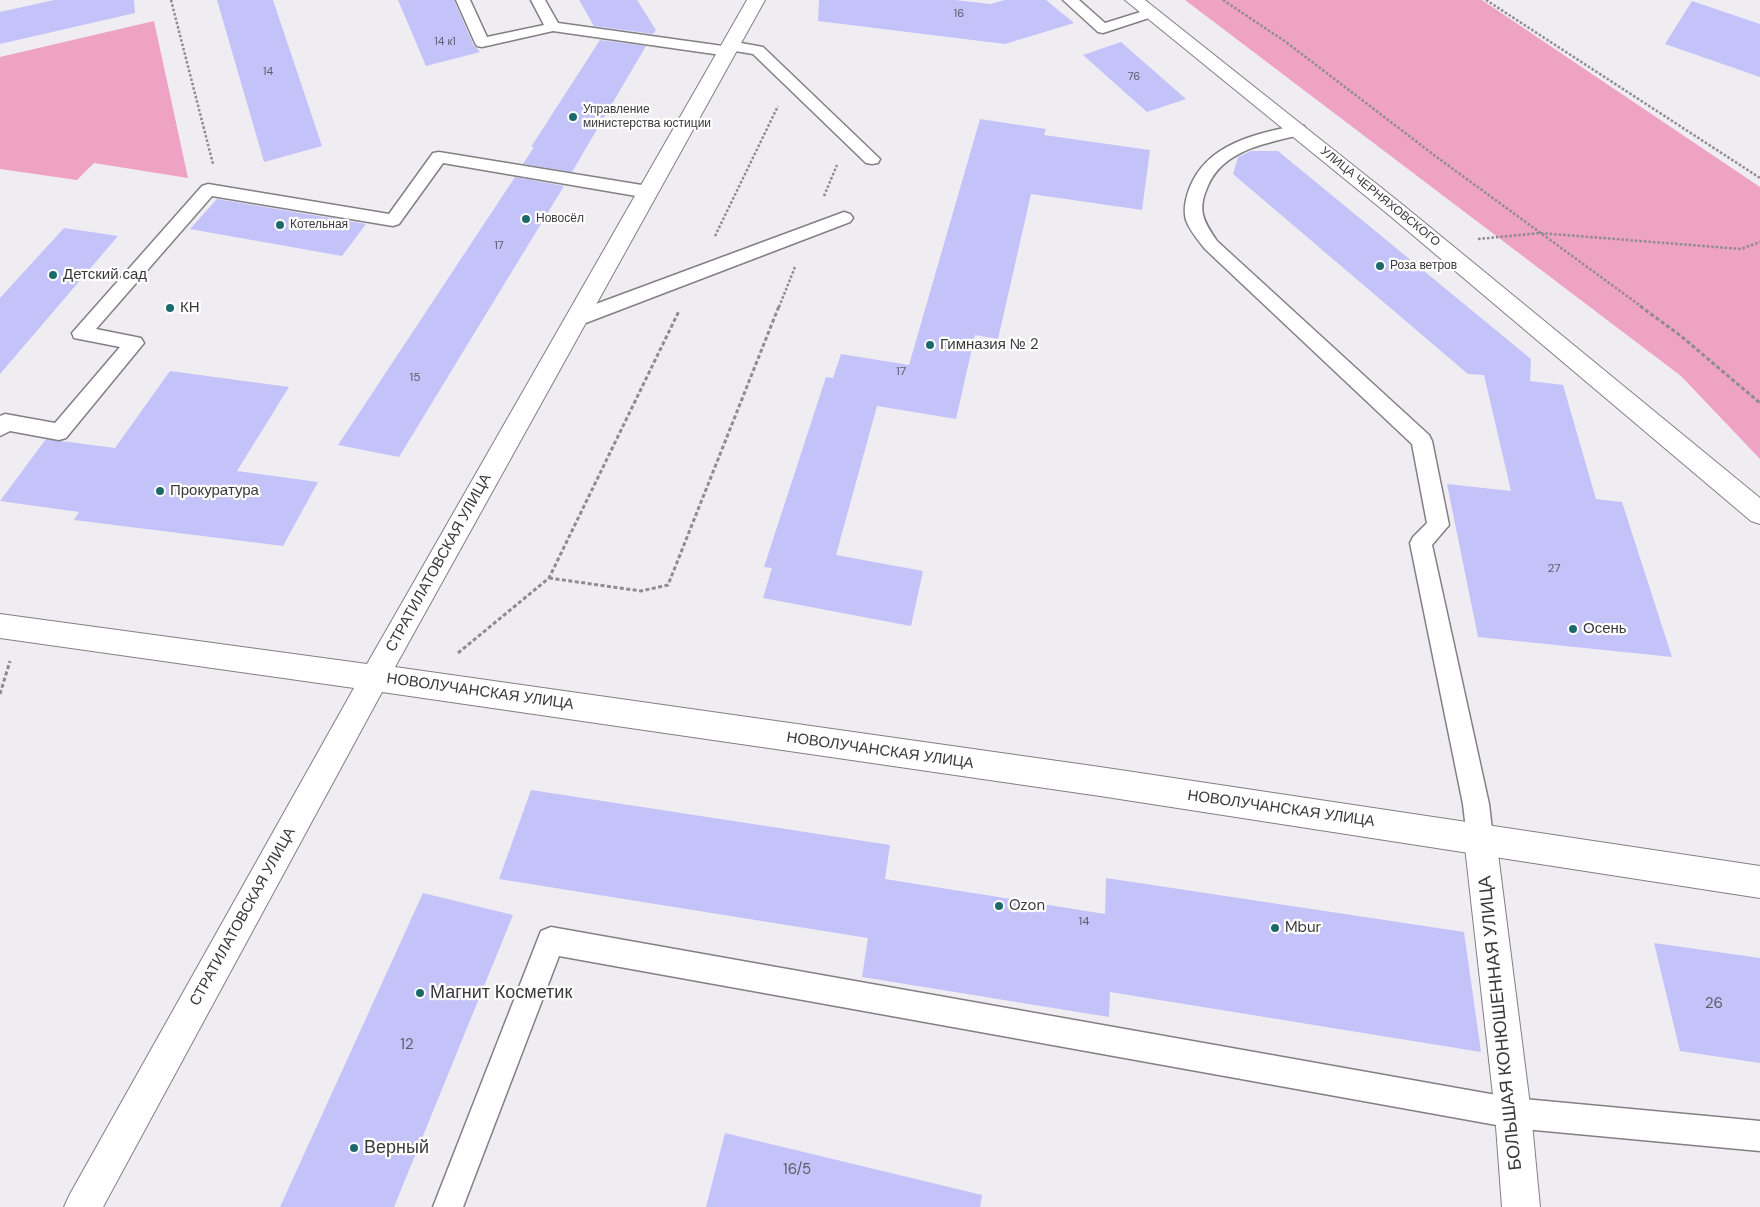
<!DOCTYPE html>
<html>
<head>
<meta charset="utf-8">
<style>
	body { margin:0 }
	canvas { display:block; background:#efecf2 }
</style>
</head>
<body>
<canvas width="1760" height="1207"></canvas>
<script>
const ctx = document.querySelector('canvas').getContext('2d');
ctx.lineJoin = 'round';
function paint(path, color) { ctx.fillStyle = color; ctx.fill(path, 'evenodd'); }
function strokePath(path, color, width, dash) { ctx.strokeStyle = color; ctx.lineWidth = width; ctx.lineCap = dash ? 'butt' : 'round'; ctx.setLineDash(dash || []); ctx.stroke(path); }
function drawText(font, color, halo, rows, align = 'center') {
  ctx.font = font + ' "DM Sans",sans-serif'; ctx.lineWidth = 4.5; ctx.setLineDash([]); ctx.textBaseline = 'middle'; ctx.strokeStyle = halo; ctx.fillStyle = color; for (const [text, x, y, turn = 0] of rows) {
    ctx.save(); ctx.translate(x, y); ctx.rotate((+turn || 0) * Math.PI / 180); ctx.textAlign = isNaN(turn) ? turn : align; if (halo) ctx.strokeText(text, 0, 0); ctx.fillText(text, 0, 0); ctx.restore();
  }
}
const green = new Path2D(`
	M1185,0H1482L1760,187V459L1681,376Z
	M154,21L188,178L94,163L77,180L0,169V57Z`);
const building = new Path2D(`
	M54,0H134L135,13L0,44V12Z
	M217,0H273L322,146L264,162Z
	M398,0H454L473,44L480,52L426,66Z
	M579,0H637L656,30L653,34L594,26Z
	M819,0H955L990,4L1005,0H1046L1074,23L1005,44L818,21Z
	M1692,1L1760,24V77L1665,44Z
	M600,40L646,46L572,172L523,164L534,147H531Z
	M1121,42L1186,99L1147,112L1083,55Z
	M980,119L1046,129L1044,135L1150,150L1142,210L1031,194L998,339L975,335L956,419L877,406L836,555L923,571L911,626L763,598L772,568L764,567L826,377L833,378L841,354L909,365Z
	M1251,151H1278L1531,359L1530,381L1563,385L1596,499L1622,502L1672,657L1478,637L1447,484L1511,491L1484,375L1468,374L1233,174L1238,157Z
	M515,177L564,186L399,457L338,445Z
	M217,199L366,224L342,256L190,229Z
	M64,228L118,236L0,374V298Z
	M170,371L289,387L237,471L318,482L283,546L74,520L79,512L0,501L46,439L115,448Z
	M531,790L890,845L885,879L1105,914L1106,878L1464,932L1481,1052L1110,992L1109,1017L862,977L868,938L499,879Z
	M423,893L513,915L394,1207H280Z
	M1654,943L1760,958V1063L1680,1051Z
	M725,1133L982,1195L980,1207H706Z`);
const pathFar1 = new Path2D(`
	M171,0L213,164
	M1223,0L1286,42L1438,158L1642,307
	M1486,0L1760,178
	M824,196L837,165
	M715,236L778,106
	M1478,239L1540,233L1741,249L1760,242
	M779,307L795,267`);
const path = new Path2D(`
	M1640,306L1681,336L1760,403
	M549,578L641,591L668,585L779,306
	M458,653L549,578L679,311
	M0,694L10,661`);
const service = new Path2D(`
	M456,0H470L487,37L544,25L531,0H545L558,23L723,46L725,43L730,41L763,47L880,159L878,163L872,164L866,163L753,54L735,51L733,54L728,56L553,31L482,47L477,46L475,43Z
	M1063,0H1079L1105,23L1150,9L1155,10L1157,13L1155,16L1103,33L1098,32Z
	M1298,125L1304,126L1306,130L1304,134C1268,143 1222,149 1207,188C1197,211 1204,222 1217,241L1429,435L1432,441L1449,525L1432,545L1489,804L1493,838L1489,847L1480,851L1471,847L1467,838L1463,804L1410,543L1413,537L1427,523L1412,444L1205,249C1198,240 1190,231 1186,220C1183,209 1186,197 1190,187C1208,143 1256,134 1298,125Z
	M439,152L648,186L654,188L656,192L654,196L648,198L443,163L399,224L393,226L212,196L96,329L141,338L144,343L66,438L59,440L10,431L0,436V416L5,414L55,423L120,347L74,338L72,333L202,186L208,184L389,214L433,153Z
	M844,212L850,214L853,218L850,222L583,324L576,326L569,324L567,319L569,314Z
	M551,927L1513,1098L1760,1121V1151L1513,1128L559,956L463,1207H433L541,931Z`);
const minor = new Path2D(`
	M1125,0H1145L1403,205L1760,498V524L1751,521L1389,215Z
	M1480,823L1491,827L1496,838L1531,1113L1540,1207H1502L1495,1113L1464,838L1469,827Z`);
const tertiary = new Path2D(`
	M747,0H765L395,667L1100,767L1760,866V898L1100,796L382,692L103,1207H64L70,1194L354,688L0,638V614L367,664Z`);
const markers = [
	[573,117,5,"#1c696b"],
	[526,219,5,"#1c696b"],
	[280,225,5,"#1c696b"],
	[1380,266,5,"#1c696b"],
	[53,275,5,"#1c696b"],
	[170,308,5,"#1c696b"],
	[930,345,5,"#1c696b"],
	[160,491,5,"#1c696b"],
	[1573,629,5,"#1c696b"],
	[999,906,5,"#1c696b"],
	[1275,928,5,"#1c696b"],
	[420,993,5,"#1c696b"],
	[354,1148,5,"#1c696b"]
];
const farNumbernames = [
	["16",959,14],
	["14 к1",445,42],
	["14",268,72],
	["76",1134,77],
	["17",499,246]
];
const farPoinames = [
	["Управление",583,110],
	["министерства юстиции",583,124],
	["Новосёл",536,219],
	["Котельная",290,225],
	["Роза ветров",1390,266]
];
const farStreetnames = [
	["УЛИЦА ЧЕРНЯХОВСКОГО",1380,197,39]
];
const numberNames = [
	["17",901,372],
	["15",415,378],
	["27",1554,569],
	["14",1084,922]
];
const poiNames = [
	["Детский сад",63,275],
	["КН",180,308],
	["Гимназия № 2",940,345],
	["Прокуратура",170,491],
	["Осень",1583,629],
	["Ozon",1009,906],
	["Mbur",1285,928]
];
const streetNames = [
	["СТРАТИЛАТОВСКАЯ УЛИЦА",439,563,-61],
	["НОВОЛУЧАНСКАЯ УЛИЦА",480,692,8],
	["НОВОЛУЧАНСКАЯ УЛИЦА",880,751,8],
	["НОВОЛУЧАНСКАЯ УЛИЦА",1281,809,8],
	["СТРАТИЛАТОВСКАЯ УЛИЦА",243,917,-61]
];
const nearNumbernames = [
	["26",1714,1004],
	["12",407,1045],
	["16/5",797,1170]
];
const nearPoinames = [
	["Магнит Косметик",430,993],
	["Верный",364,1148]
];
const nearStreetnames = [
	["БОЛЬШАЯ КОНЮШЕННАЯ УЛИЦА",1501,1023,-96]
];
paint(green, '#eea2c4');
paint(building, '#c4c3f9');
strokePath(service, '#827f85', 3);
strokePath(minor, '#827f85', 2);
strokePath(tertiary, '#827f85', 2);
strokePath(pathFar1, '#8e8c90', 2.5, [2.5, 2]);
strokePath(path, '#8e8c90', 3, [4, 2.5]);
paint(service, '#fff');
paint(minor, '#fff');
paint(tertiary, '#fff');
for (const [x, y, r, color] of markers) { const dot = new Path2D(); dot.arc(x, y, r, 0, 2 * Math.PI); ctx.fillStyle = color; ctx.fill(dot); strokePath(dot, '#fff', 2); }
drawText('11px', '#5c5c6b', null, farNumbernames);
drawText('12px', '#3a393c', '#fff', farPoinames, 'left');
drawText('12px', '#3a393c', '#fff', farStreetnames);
drawText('12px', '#5c5c6b', null, numberNames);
drawText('15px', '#3a393c', '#fff', poiNames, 'left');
drawText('15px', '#3a393c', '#fff', streetNames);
drawText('15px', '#5c5c6b', null, nearNumbernames);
drawText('18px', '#3a393c', '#fff', nearPoinames, 'left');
drawText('18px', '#3a393c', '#fff', nearStreetnames);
</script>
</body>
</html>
